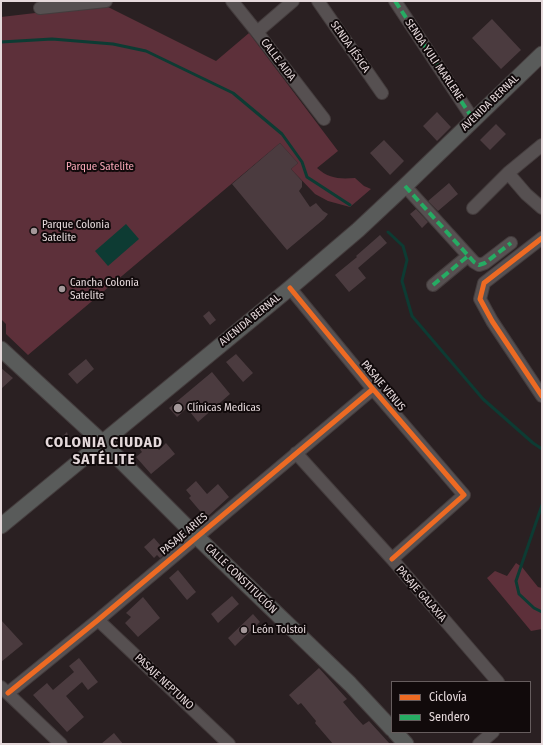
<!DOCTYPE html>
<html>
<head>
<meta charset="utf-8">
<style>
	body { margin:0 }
	#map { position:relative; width:543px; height:745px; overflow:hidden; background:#2a2022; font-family:"Fira Sans Condensed",sans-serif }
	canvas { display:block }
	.frame { position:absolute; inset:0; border:2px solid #e5d9db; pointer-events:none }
	.legend { position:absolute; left:391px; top:681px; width:140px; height:52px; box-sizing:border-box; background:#110a0b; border:1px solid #665d5e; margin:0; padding:5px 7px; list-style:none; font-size:12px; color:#e5d9db }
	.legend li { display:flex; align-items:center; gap:8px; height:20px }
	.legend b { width:20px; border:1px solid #665d5e }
</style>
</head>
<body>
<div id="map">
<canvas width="543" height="745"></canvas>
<div class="frame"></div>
<ul class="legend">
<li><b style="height:5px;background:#ed6a23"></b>Ciclovía</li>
<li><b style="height:5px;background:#26ab63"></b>Sendero</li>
</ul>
</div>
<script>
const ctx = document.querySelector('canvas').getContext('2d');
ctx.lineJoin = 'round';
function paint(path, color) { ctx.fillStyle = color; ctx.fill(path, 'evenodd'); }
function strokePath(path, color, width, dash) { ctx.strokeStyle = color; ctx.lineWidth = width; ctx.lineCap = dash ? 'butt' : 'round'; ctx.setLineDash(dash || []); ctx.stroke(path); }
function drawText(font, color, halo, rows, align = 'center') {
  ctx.font = font + ' "Fira Sans Condensed",sans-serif'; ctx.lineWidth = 4; ctx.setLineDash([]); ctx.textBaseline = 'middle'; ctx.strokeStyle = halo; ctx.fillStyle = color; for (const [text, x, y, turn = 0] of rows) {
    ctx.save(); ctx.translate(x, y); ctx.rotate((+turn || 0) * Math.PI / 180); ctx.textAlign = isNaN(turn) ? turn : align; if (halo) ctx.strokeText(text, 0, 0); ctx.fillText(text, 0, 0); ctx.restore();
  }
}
const green = new Path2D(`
	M104,5L216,61L249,33L338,151L317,168C329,179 340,179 355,178L364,186L371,189L350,207L328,201L315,194L291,169L298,163L280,143L28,355L6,334V324L1,319V17Z
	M516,563L522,567L538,587L542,588V629L531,631L487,578L495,571L507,576Z`);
const water = new Path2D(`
	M126,224L139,239L108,266L95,251Z`);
const stream = new Path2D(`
	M1,42L52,39L113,44L146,51L233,93L282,134L302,162L307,177L350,205
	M388,232L403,246L407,260L402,281L412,316L483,399L533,443L542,449
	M542,505L516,581L519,594L534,608L542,612`);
const building = new Path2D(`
	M492,19L521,50L501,69L472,38Z
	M437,112L451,127L437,141L423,126Z
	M496,124L506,134L490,150L480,140Z
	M384,140L404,161L390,175L370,153Z
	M280,143L298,163L291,169L302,181V187L299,191L310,207L316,203L323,211L328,214L324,219L287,250L232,184Z
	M449,183L458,194L438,211L428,201Z
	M416,209L428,222L422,228L410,214Z
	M380,235L387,243L358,268L366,278L349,292L335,275L357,257L356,256Z
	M209,311L216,320L210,325L203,316Z
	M236,354L253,373L243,382L226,362Z
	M86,359L94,369L77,384L68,374Z
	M1,368L13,378L1,389Z
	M212,372L230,394L198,422L187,408L177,417L169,408Z
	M67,432L69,440L67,449L59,440Z
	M146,435L159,450L166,443L175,454L151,474L136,457L142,452L136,444Z
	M196,481L207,494L218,484L229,497L206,518L189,498L191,496L186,490Z
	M154,538L167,553L160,558L157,555L154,558L144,547Z
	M178,570L196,592L187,600L169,578Z
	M232,596L239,604L218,623L211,614Z
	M143,597L160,618L138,637L125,623L131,617L126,613Z
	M253,614L260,622L235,646L228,638Z
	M1,620L23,644L1,662Z
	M79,658L98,682L88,690L82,682L66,696L84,717L67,732L33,695L47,683L53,690L74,672L69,666Z
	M319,668L347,699L343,702L354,715L363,725L369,721L390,744H333L315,723L316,721L301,703L298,705L289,695Z
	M114,733L123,744H101Z`);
const minor = new Path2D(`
	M232,1L257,32L324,119
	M318,1L382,93
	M395,1L473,119
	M40,8L106,1
	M257,32L293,1
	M508,173L526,194L542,208
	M405,186L474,262L479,265L485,263L511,243
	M473,208L508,173L542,145
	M542,238L484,283L480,299L492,321L542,396
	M433,285L468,256
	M290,288L373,389L464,495L392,559
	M296,453L392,559L498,682
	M98,620L229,744
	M1,687L61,744
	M8,693L98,620L373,389
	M479,744L493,732`);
const major = new Path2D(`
	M1,349L102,442L197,537L350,684L392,729
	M1,526L290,288L358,230L405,186L542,54
	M395,732L406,744`);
const quiet = new Path2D(`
	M395,1L473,119
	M405,186L474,262L479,265L485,263L511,243
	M433,285L468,256`);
const cycleway = new Path2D(`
	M542,238L484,283L480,299L492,321L542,396
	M290,288L373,389L464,495L392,559
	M8,693L98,620L373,389`);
const markers = [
	[34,231,4,"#a4989a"],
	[62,289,4,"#a4989a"],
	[178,408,5,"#a4989a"],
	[244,630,4,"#a4989a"]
];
const streetNames = [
	["SENDA JÉSICA",350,47,55],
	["CALLE AIDA",278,60,53],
	["SENDA YULI MARLENE",434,60,56],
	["AVENIDA BERNAL",490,103,-44],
	["AVENIDA BERNAL",250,320,-39],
	["PASAJE VENUS",383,386,50],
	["PASAJE ARIES",184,534,-40],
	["CALLE CONSTITUCIÓN",241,579,44],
	["PASAJE GALAXIA",421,594,49],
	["PASAJE NEPTUNO",164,682,43]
];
const parkNames = [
	["Parque Satelite",100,167]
];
const poiNames = [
	["Parque Colonia",42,225],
	["Satelite",42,238],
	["Cancha Colonia",70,283],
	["Satelite",70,296],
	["Clínicas Medicas",187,408],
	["León Tolstoi",252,630]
];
const districtNames = [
	["COLONIA CIUDAD",104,443],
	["SATÉLITE",104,460]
];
paint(green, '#5d303a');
paint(water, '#0d3b33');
strokePath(stream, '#0d3b33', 3);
paint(building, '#4b3b3f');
strokePath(minor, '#443c3d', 14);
strokePath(major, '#443c3d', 17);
strokePath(minor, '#565051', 12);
strokePath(major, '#595b5a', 15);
strokePath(quiet, '#26ab63', 4, [8, 4]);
strokePath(cycleway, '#ed6a23', 5);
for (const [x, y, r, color] of markers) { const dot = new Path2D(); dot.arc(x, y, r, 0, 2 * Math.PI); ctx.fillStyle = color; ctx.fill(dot); strokePath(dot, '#110a0b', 1.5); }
drawText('11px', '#e5d9db', '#110a0b', streetNames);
drawText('11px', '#f8a7b7', '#110a0b', parkNames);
drawText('11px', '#e5d9db', '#110a0b', poiNames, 'left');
ctx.letterSpacing = '1px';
drawText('bold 15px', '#e5d9db', '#110a0b', districtNames);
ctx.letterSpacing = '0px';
</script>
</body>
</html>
